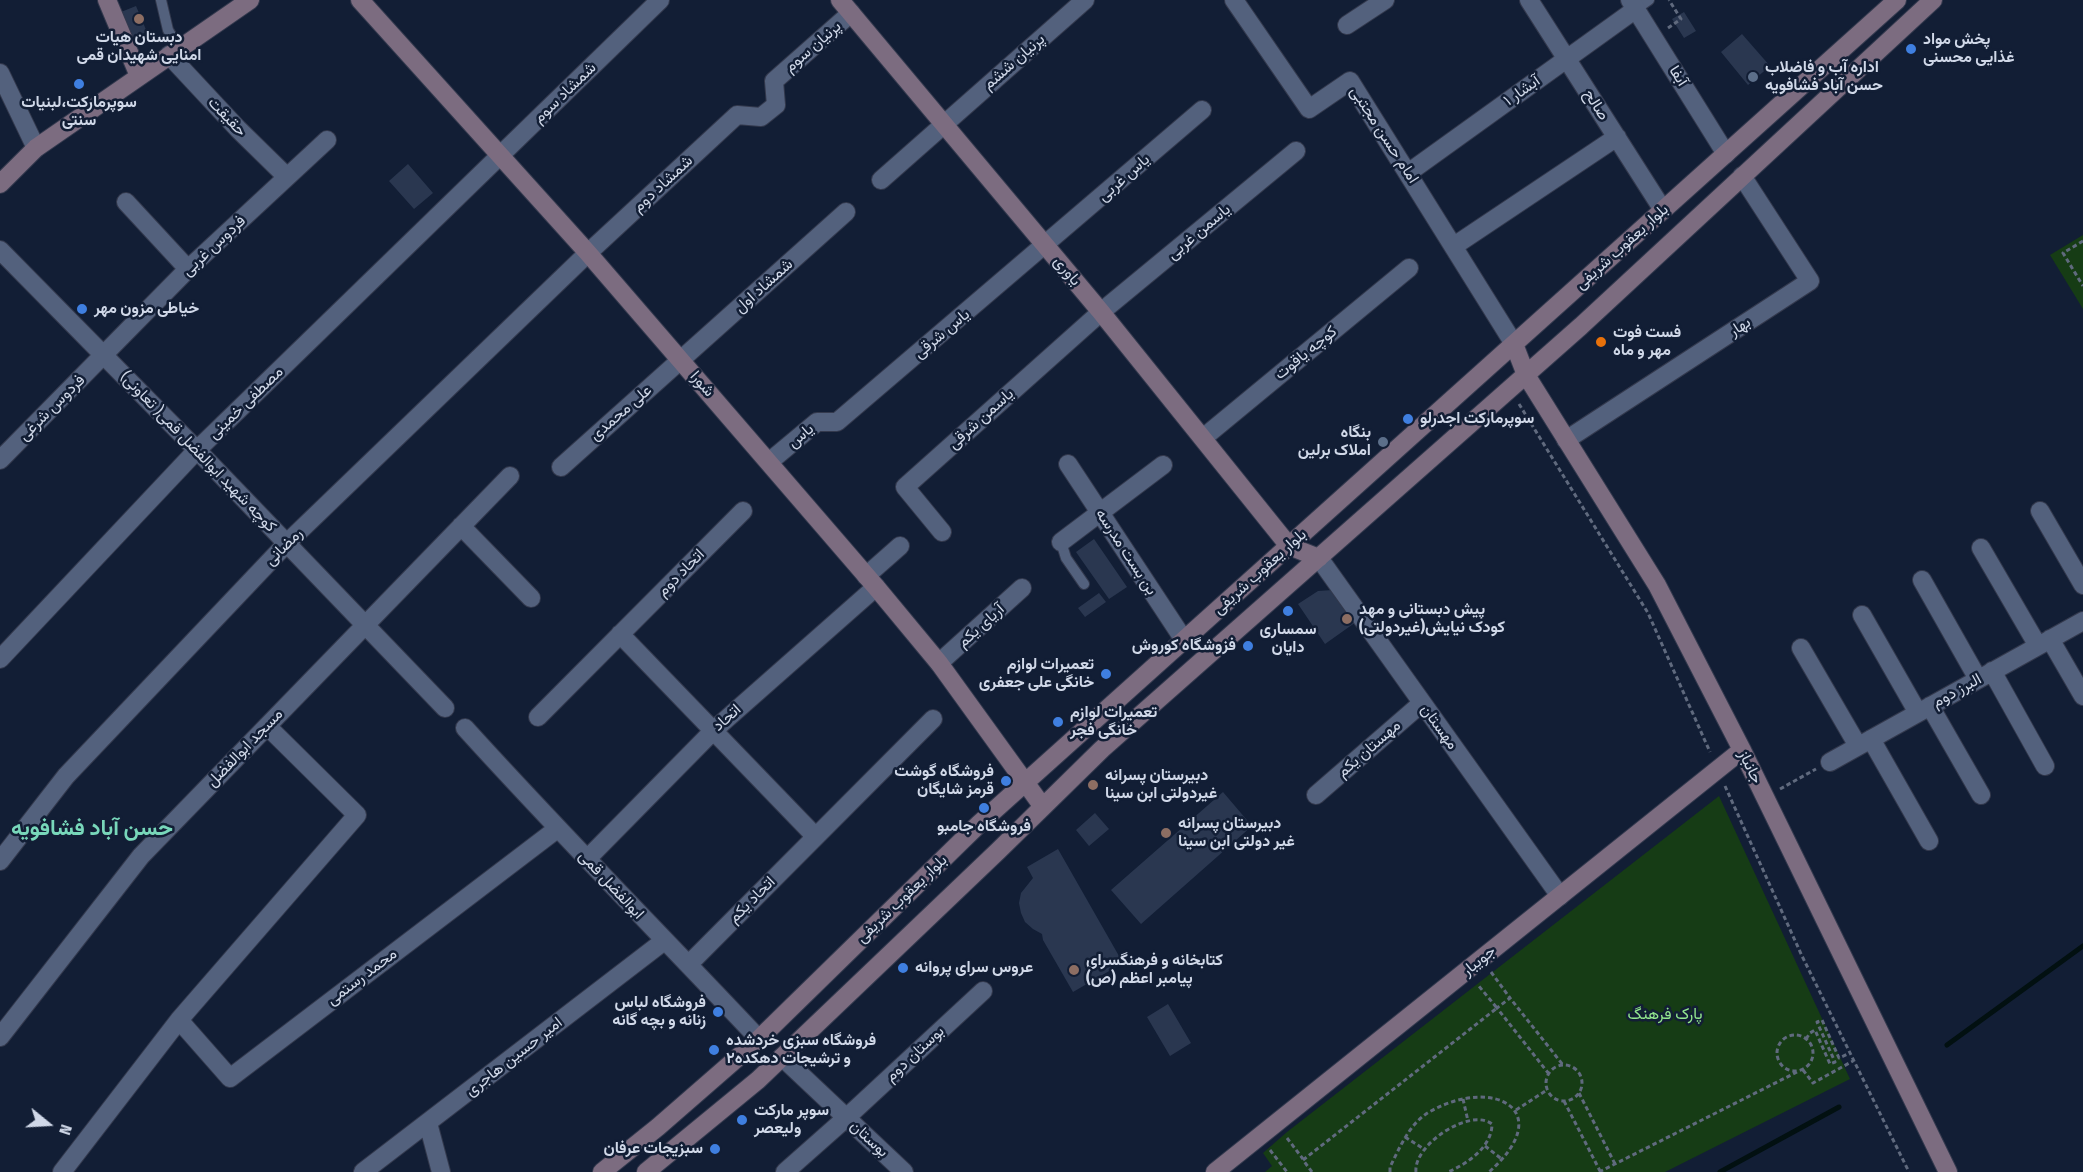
<!DOCTYPE html>
<html>
<head>
<meta charset="utf-8">
<style>
	body { margin:0 }
	#map { position:relative; width:2083px; height:1172px; overflow:hidden; background:#121e35; font-family:"Fira Sans Condensed",sans-serif }
	canvas { display:block }
	.north { position:absolute; left:18px; top:1094px; width:60px; height:60px; -webkit-text-stroke:4px #121e35; paint-order:stroke; rotate:108deg; font-size:16px; font-weight:700; line-height:24px; text-align:center; color:#d0d8e8 }
	.north::after { content:''; display:block; margin:auto; width:21px; height:27px; background:#d0d8e8; clip-path:polygon(50% 0,100% 100%,50% 72%,0 100%) }
</style>
</head>
<body>
<div id="map">
<canvas width="2083" height="1172"></canvas>
<div class="north">N</div>
</div>
<script>
const ctx = document.querySelector('canvas').getContext('2d');
ctx.lineJoin = 'round';
function paint(path, color) { ctx.fillStyle = color; ctx.fill(path, 'evenodd'); }
function strokePath(path, color, width, dash) { ctx.strokeStyle = color; ctx.lineWidth = width; ctx.lineCap = dash ? 'butt' : 'round'; ctx.setLineDash(dash || []); ctx.stroke(path); }
function drawText(font, color, halo, rows, align = 'center') {
  ctx.font = font + ' "Fira Sans Condensed",Vazirmatn,sans-serif'; ctx.lineWidth = 5; ctx.setLineDash([]); ctx.textBaseline = 'middle'; ctx.strokeStyle = halo; ctx.fillStyle = color; for (const [text, x, y, turn = 0] of rows) {
    ctx.save(); ctx.translate(x, y); ctx.rotate((+turn || 0) * Math.PI / 180); ctx.textAlign = isNaN(turn) ? turn : align; if (halo) ctx.strokeText(text, 0, 0); ctx.fillText(text, 0, 0); ctx.restore();
  }
}
const green = new Path2D(`
	M2083,235V309L2050,255Z
	M1719,796L1850,1079L1665,1172H1265L1272,1166L1263,1153L1287,1132Z`);
const stream = new Path2D(`
	M1947,1045L2083,946
	M1720,1172L1839,1107`);
const building = new Path2D(`
	M136,6L147,32L132,38L121,12Z
	M1684,12L1696,31L1684,38L1672,19Z
	M1742,34L1770,66L1748,85L1721,52Z
	M408,164L433,193L414,209L389,181Z
	M1094,539L1127,587L1109,599L1076,552Z
	M1333,590L1356,622L1325,644L1298,604L1318,591Z
	M1099,593L1106,602L1085,617L1078,608Z
	M1223,792L1252,826L1141,924L1111,890Z
	M1095,813L1109,829L1089,846L1076,830Z
	M1058,849L1123,963L1073,992L1043,940L1042,934L1033,929L1025,922L1021,913L1019,903L1021,893L1033,878L1027,867Z
	M1168,1004L1191,1043L1170,1056L1147,1017Z`);
const path = new Path2D(`
	M1668,28L1681,19L1669,0
	M2083,241L2063,253L2083,286
	M1519,404L1648,613L1710,752
	M1725,786L1802,956L1909,1172
	M1780,789L1816,769
	M1491,972L1510,998
	M1777 1053a18 18 0 1 1 36 0a18 18 0 1 1-36 0Z
	M1806,1039L1810,1033L1815,1030L1830,1064L1835,1062L1817,1022L1822,1020L1839,1058L1850,1053
	M1546 1083a18 18 0 1 1 36 0a18 18 0 1 1-36 0Z
	M1803,1070L1813,1083L1853,1061
	M1549,1074L1497,1008L1510,998L1563,1065
	M1579,1093L1615,1164
	M1463,1099L1468,1121
	M1564,1101L1600,1171
	M1516,1110L1547,1090
	M1405,1137L1424,1149
	M1287,1138L1303,1159
	M1485,1146L1503,1160
	M1270,1150L1287,1172
	M1312,1172L1303,1160L1497,1008L1478,985
	M1390,1172V1167C1400,1147 1410,1122 1431,1111C1494,1076 1558,1111 1489,1172
	M1416,1172C1413,1145 1470,1107 1492,1124C1492,1147 1467,1164 1448,1172
	M1599,1172L1797,1072`);
const lane = new Path2D(`
	M161,0L168,30L179,48
	M1636,9L1649,0
	M1061,542L1066,558L1084,584`);
const street = new Path2D(`
	M1234,0L1309,109L1350,81L1514,344
	M1529,0L1663,210
	M1630,0L1726,154
	M1347,25L1385,0
	M169,55L238,129L287,177
	M0,73L36,148
	M1408,173L1636,9
	M881,180L1085,0
	M126,202L188,269
	M1454,246L1617,137
	M0,250L197,450L445,708
	M1203,438L1409,268
	M1566,440L1810,281L1742,176
	M0,460L188,269L327,140
	M769,462L817,422H837L1202,110
	M1068,464L1184,640
	M561,467L846,212
	M2040,511L2083,585
	M461,526L531,598
	M942,532L905,487L1101,312L1296,151
	M1061,542L1163,465
	M1981,548L2038,646
	M1319,558L1560,896
	M866,576L900,546
	M1922,580L1978,679
	M1862,615L1918,713
	M620,634L815,836
	M2050,639L2083,696
	M1801,648L1858,746
	M0,659L197,450L660,0
	M939,663L1022,588
	M1992,671L2045,766
	M1930,706L1981,795
	M538,717L743,511
	M465,728C561,834 661,935 759,1039
	M1871,739L1929,841
	M1830,762L2083,621
	M1316,795L1422,703
	M587,859L714,730L876,587
	M0,861L66,776L287,543L588,253L737,115L761,117L776,105L774,81L851,13
	M689,964L933,719
	M179,1020L230,1078L557,829
	M0,1037L141,856L510,476
	M782,1057L904,1172
	M428,1123L441,1172
	M62,1172L179,1020L357,815L267,726
	M363,1172L664,941
	M785,1172L846,1118L983,991`);
const secondary = new Path2D(`
	M107,0L139,76
	M360,0L588,253L876,587L939,663L1043,807
	M840,0L1101,312L1289,546L1319,558
	M0,184L36,148L250,0
	M1514,344L1526,375L1657,585L1742,750L1948,1172
	M602,1172L658,1127L759,1039L979,824L1897,0
	M646,1172L758,1080L998,851L1102,749L1581,326L1933,0
	M1215,1172L1742,750`);
const markers = [
	[139,19,6,"#8d6e63"],
	[1911,49,6,"#3f7fe0"],
	[1753,77,6,"#5c6f8a"],
	[79,84,6,"#3f7fe0"],
	[82,309,6,"#3f7fe0"],
	[1601,342,6,"#e8710a"],
	[1408,419,6,"#3f7fe0"],
	[1383,442,6,"#5c6f8a"],
	[1288,611,6,"#3f7fe0"],
	[1347,619,6,"#8d6e63"],
	[1248,646,6,"#3f7fe0"],
	[1106,674,6,"#3f7fe0"],
	[1058,722,6,"#3f7fe0"],
	[1006,781,6,"#3f7fe0"],
	[1093,785,6,"#8d6e63"],
	[984,808,6,"#3f7fe0"],
	[1166,833,6,"#8d6e63"],
	[903,968,6,"#3f7fe0"],
	[1074,970,6,"#8d6e63"],
	[718,1012,6,"#3f7fe0"],
	[714,1050,6,"#3f7fe0"],
	[742,1120,6,"#3f7fe0"],
	[715,1149,6,"#3f7fe0"]
];
const poiNames = [
	["دبستان هیات",139,38,"center"],
	["امنایی شهیدان قمی",139,56,"center"],
	["پخش مواد",1923,40],
	["غذایی محسنی",1923,58],
	["اداره آب و فاضلاب",1765,68],
	["حسن آباد فشافویه",1765,86],
	["سوپرمارکت،لبنیات",79,103,"center"],
	["سنتی",79,121,"center"],
	["خیاطی مزون مهر",94,309],
	["فست فوت",1613,333],
	["مهر و ماه",1613,351],
	["سوپرمارکت اجدرلو",1420,419],
	["بنگاه",1371,433,"right"],
	["املاک برلین",1371,451,"right"],
	["پیش دبستانی و مهد",1359,610],
	["کودک نیایش(غیردولتی)",1359,628],
	["سمساری",1288,630,"center"],
	["دایان",1288,648,"center"],
	["فزوشگاه کوروش",1236,646,"right"],
	["تعمیرات لوازم",1094,665,"right"],
	["خانگی علی جعفری",1094,683,"right"],
	["تعمیرات لوازم",1070,713],
	["خانگی فجر",1070,731],
	["فروشگاه گوشت",994,772,"right"],
	["قرمز شایگان",994,790,"right"],
	["دبیرستان پسرانه",1105,776],
	["غیردولتی ابن سینا",1105,794],
	["دبیرستان پسرانه",1178,824],
	["غیر دولتی ابن سینا",1178,842],
	["فروشگاه جامبو",984,827,"center"],
	["کتابخانه و فرهنگسرای",1086,961],
	["پیامبر اعظم (ص)",1086,979],
	["عروس سرای پروانه",915,968],
	["فروشگاه لباس",706,1003,"right"],
	["زنانه و بچه گانه",706,1021,"right"],
	["فروشگاه سبزی خردشده",726,1041],
	["و ترشیجات دهکده۲",726,1059],
	["سوپر مارکت",754,1111],
	["ولیعصر",754,1129],
	["سبزیجات عرفان",703,1149,"right"]
];
const streetNames = [
	["پرنیان سوم",813,47,-41],
	["پرنیان ششم",1014,62,-41],
	["آبفا",1678,76,58],
	["آبشار ۱",1522,91,-35],
	["شمشاد سوم",565,93,-44],
	["صالح",1596,105,58],
	["حقیقت",227,117,46],
	["امام حسن مجتبی",1384,135,57],
	["یاس غربی",1124,178,-41],
	["شمشاد دوم",663,184,-43],
	["یاسمن غربی",1199,232,-40],
	["فردوس غربی",214,246,-43],
	["بلوار یعقوب شریفی",1622,247,-42],
	["یاوری",1067,271,50],
	["شمشاد اول",764,286,-42],
	["بهار",1740,327,-33],
	["یاس شرقی",942,334,-40],
	["کوچه یاقوت",1306,353,-39],
	["شورا",702,384,49],
	["مصطفی خمینی",246,403,-44],
	["فردوس شرغی",52,408,-45],
	["علی محمدی",621,413,-41],
	["یاسمن شرقی",981,419,-42],
	["یاس",801,436,-40],
	["کوچه شهید ابوالفضل قمی( تعاونی)",198,452,46],
	["رمضانی",284,547,-45],
	["بن بست مدرسه",1126,552,57],
	["بلوار یعقوب شریفی",1260,572,-42],
	["اتحاد دوم",681,573,-45],
	["آریای یکم",981,626,-42],
	["البرز دوم",1957,691,-29],
	["اتحاد",727,718,-42],
	["مهستان",1439,727,54],
	["مسجد ابوالفضل",245,748,-46],
	["مهستان یکم",1369,749,-41],
	["جانباز",1750,767,64],
	["ابوالفضل قمی",611,885,47],
	["بلوار یعقوب شریفی",902,899,-44],
	["اتحاد یکم",752,900,-45],
	["جویبار",1479,961,-39],
	["محمد رستمی",362,977,-37],
	["بوستان دوم",915,1054,-43],
	["امیر حسین هاجری",514,1057,-38],
	["بوستان",869,1139,43]
];
const parkNames = [
	["پارک فرهنگ",1665,1015]
];
const districtNames = [
	["حسن آباد فشافویه",92,829]
];
paint(green, '#163c15');
strokePath(stream, '#021011', 5);
paint(building, '#2a3750');
strokePath(lane, '#33394d', 12);
strokePath(street, '#33394d', 20);
strokePath(secondary, '#33394d', 20);
strokePath(path, '#606a7e', 3, [4.5, 3]);
strokePath(lane, '#53617d', 10);
strokePath(street, '#53617d', 18);
strokePath(secondary, '#7c6c80', 18);
for (const [x, y, r, color] of markers) { const dot = new Path2D(); dot.arc(x, y, r, 0, 2 * Math.PI); ctx.fillStyle = color; ctx.fill(dot); strokePath(dot, '#121e35', 2); }
drawText('bold 16px', '#d0d8e8', '#121e35', poiNames, 'left');
drawText('16px', '#d0d8e8', '#121e35', streetNames);
drawText('16px', '#93e78e', '#121e35', parkNames);
drawText('bold 22px', '#78d7ba', '#121e35', districtNames);
</script>
</body>
</html>
